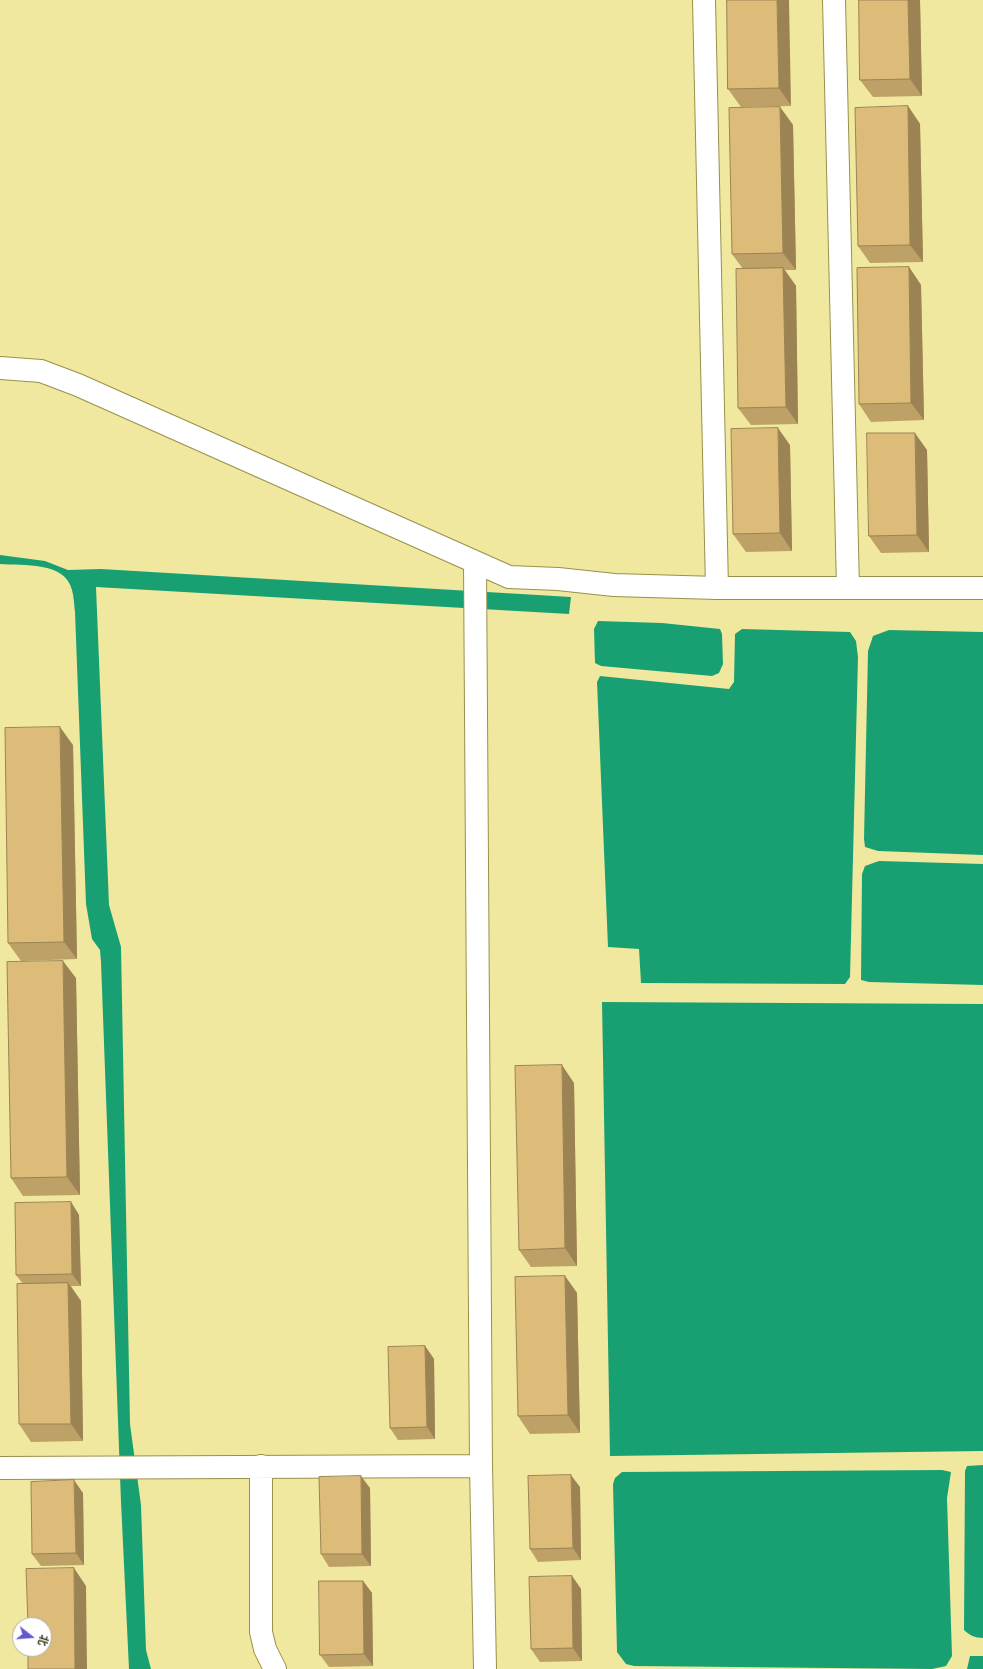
<!DOCTYPE html>
<html>
<head>
<meta charset="utf-8">
<style>
	body { margin:0 }
	#map { position:relative; width:983px; height:1669px; overflow:hidden; background:#f0e89e; font-family:"Varela Round","Noto Sans SC",sans-serif }
	canvas { display:block }
	.north { position:absolute; left:12px; top:1617px; width:40px; height:40px; box-sizing:border-box; background:#fff; border:1px solid #b1b0a3; border-radius:50%; rotate:107deg; font-size:11px; font-weight:700; line-height:16px; text-align:center; color:#3c391a }
	.north::after { content:''; display:block; margin:auto; width:14px; height:18px; background:#6457d0; clip-path:polygon(50% 0,100% 100%,50% 72%,0 100%) }
</style>
</head>
<body>
<div id="map">
<canvas width="983" height="1669"></canvas>
<div class="north">北</div>
</div>
<script>
const ctx = document.querySelector('canvas').getContext('2d');
ctx.lineJoin = 'round';
function paint(path, color) { ctx.fillStyle = color; ctx.fill(path, 'evenodd'); }
function strokePath(path, color, width, dash) { ctx.strokeStyle = color; ctx.lineWidth = width; ctx.lineCap = dash ? 'butt' : 'round'; ctx.setLineDash(dash || []); ctx.stroke(path); }
const water = new Path2D(`
	M0,555L45,561L68,570L101,569L571,597L569,614L96,587L109,905L121,947L130,1424L141,1505L146,1650L151,1669H129L121,1502L101,962L100,950L92,939L86,904L75,612C74,605 74,597 72,590C65,561 23,566 0,564Z
	M598,621L662,623L720,629L722,634L723,664L719,673L712,676L601,666L595,663L594,629Z
	M742,629L850,632L856,641L858,657L850,977L845,984L641,983L639,949L608,947L597,682L600,676L729,689L734,682L735,634Z
	M889,630L983,632V855L878,851L865,847L864,839L868,651L873,636Z
	M879,861L983,864V985L869,982L861,980L862,874L865,866Z
	M602,1002L983,1004V1451L610,1456Z
	M983,1465V1638C975,1638 969,1635 964,1630L965,1471L967,1466Z
	M942,1470L951,1472L947,1498L952,1656L946,1666L932,1669L634,1666L626,1664L617,1652L613,1484L615,1478L622,1472Z
	M970,1656H983V1669H967Z`);
const minor = new Path2D(`
	M704,0L717,588
	M834,0L848,588
	M0,368L41,371L78,385L509,577L558,579L614,585L717,588H983
	M475,562L481,1466L485,1669
	M261,1466V1632L265,1649L275,1669
	M0,1468L481,1466`);
const wall = new Path2D(`
	M727,0L791,106L741,107L728,89Z
	M859,0H920L922,96L873,97L860,80Z
	M908,106L920,124L923,262L870,263L858,246Z
	M780,107L793,125L796,270H785L796,286L798,424L751,425L738,408L743,269L732,254Z
	M909,267L921,285L924,420L871,422L859,404Z
	M790,445L792,551L746,552L733,534Z
	M927,450L929,552L881,553L869,536Z
	M73,745L77,959L21,961L8,943Z
	M76,978L80,1195L23,1196L11,1178Z
	M574,1083L577,1266L531,1267L519,1250Z
	M71,1202L79,1215L81,1286H71L81,1301L83,1441L31,1442L19,1424L23,1284L16,1275Z
	M565,1276L577,1293L580,1433L530,1434L518,1416Z
	M425,1346L434,1359L435,1439L398,1440L390,1428Z
	M580,1487L581,1560L538,1562L530,1549Z
	M370,1488L371,1566L329,1567L321,1554Z
	M83,1493L84,1565L41,1566L32,1554Z
	M572,1576L581,1589L582,1661L540,1662L531,1649Z
	M363,1581L372,1593L373,1666L329,1667L320,1655Z`);
const shadedWall = new Path2D(`
	M777,0H789L791,106L779,88Z
	M908,0H920L922,96L910,79Z
	M908,106L920,124L923,262L910,245Z
	M780,107L793,125L796,270L783,253Z
	M909,267L921,285L924,420L911,403Z
	M783,268L796,286L798,424L786,407Z
	M778,428L790,445L792,551L780,533Z
	M915,433L927,450L929,552L917,535Z
	M60,727L73,745L77,959L64,942Z
	M63,961L76,978L80,1195L67,1177Z
	M562,1065L574,1083L577,1266L565,1248Z
	M71,1202L79,1215L81,1286L72,1274Z
	M565,1276L577,1293L580,1433L568,1415Z
	M68,1283L81,1301L83,1441L71,1424Z
	M425,1346L434,1359L435,1439L427,1427Z
	M571,1475L580,1487L581,1560L573,1548Z
	M361,1476L370,1488L371,1566L362,1554Z
	M74,1480L83,1493L84,1565L76,1553Z
	M74,1568L86,1586L87,1669H75Z
	M572,1576L581,1589L582,1661L573,1648Z
	M363,1581L372,1593L373,1666L364,1654Z`);
const building = new Path2D(`
	M727,0H777L779,88L728,89Z
	M859,0H908L910,79L860,80Z
	M908,106L910,245L858,246L855,108Z
	M780,107L783,253L732,254L729,108Z
	M909,267L911,403L859,404L857,268Z
	M783,268L786,407L738,408L736,269Z
	M778,428L780,533L733,534L731,429Z
	M867,433H915L917,535L869,536Z
	M60,727L64,942L8,943L5,728Z
	M63,961L67,1177L11,1178L7,962Z
	M562,1065L565,1248L519,1250L515,1066Z
	M71,1202L72,1274L16,1275L15,1203Z
	M565,1276L568,1415L518,1416L515,1277Z
	M68,1283L71,1424H19L17,1284Z
	M425,1346L427,1427L390,1428L388,1347Z
	M571,1475L573,1548L530,1549L528,1476Z
	M361,1476L362,1554H321L319,1477Z
	M74,1480L76,1553L32,1554L31,1482Z
	M74,1568L75,1669H28V1649H44V1625H28L26,1569Z
	M572,1576L573,1648L531,1649L529,1577Z
	M319,1581H363L364,1654L320,1655Z`);
paint(water, '#19a072');
strokePath(minor, '#989149', 24);
strokePath(minor, '#fff', 22);
paint(wall, '#bea167');
paint(shadedWall, '#9b8354');
paint(building, '#ddbb78');
strokePath(building, '#9b8354', 1);
</script>
</body>
</html>
